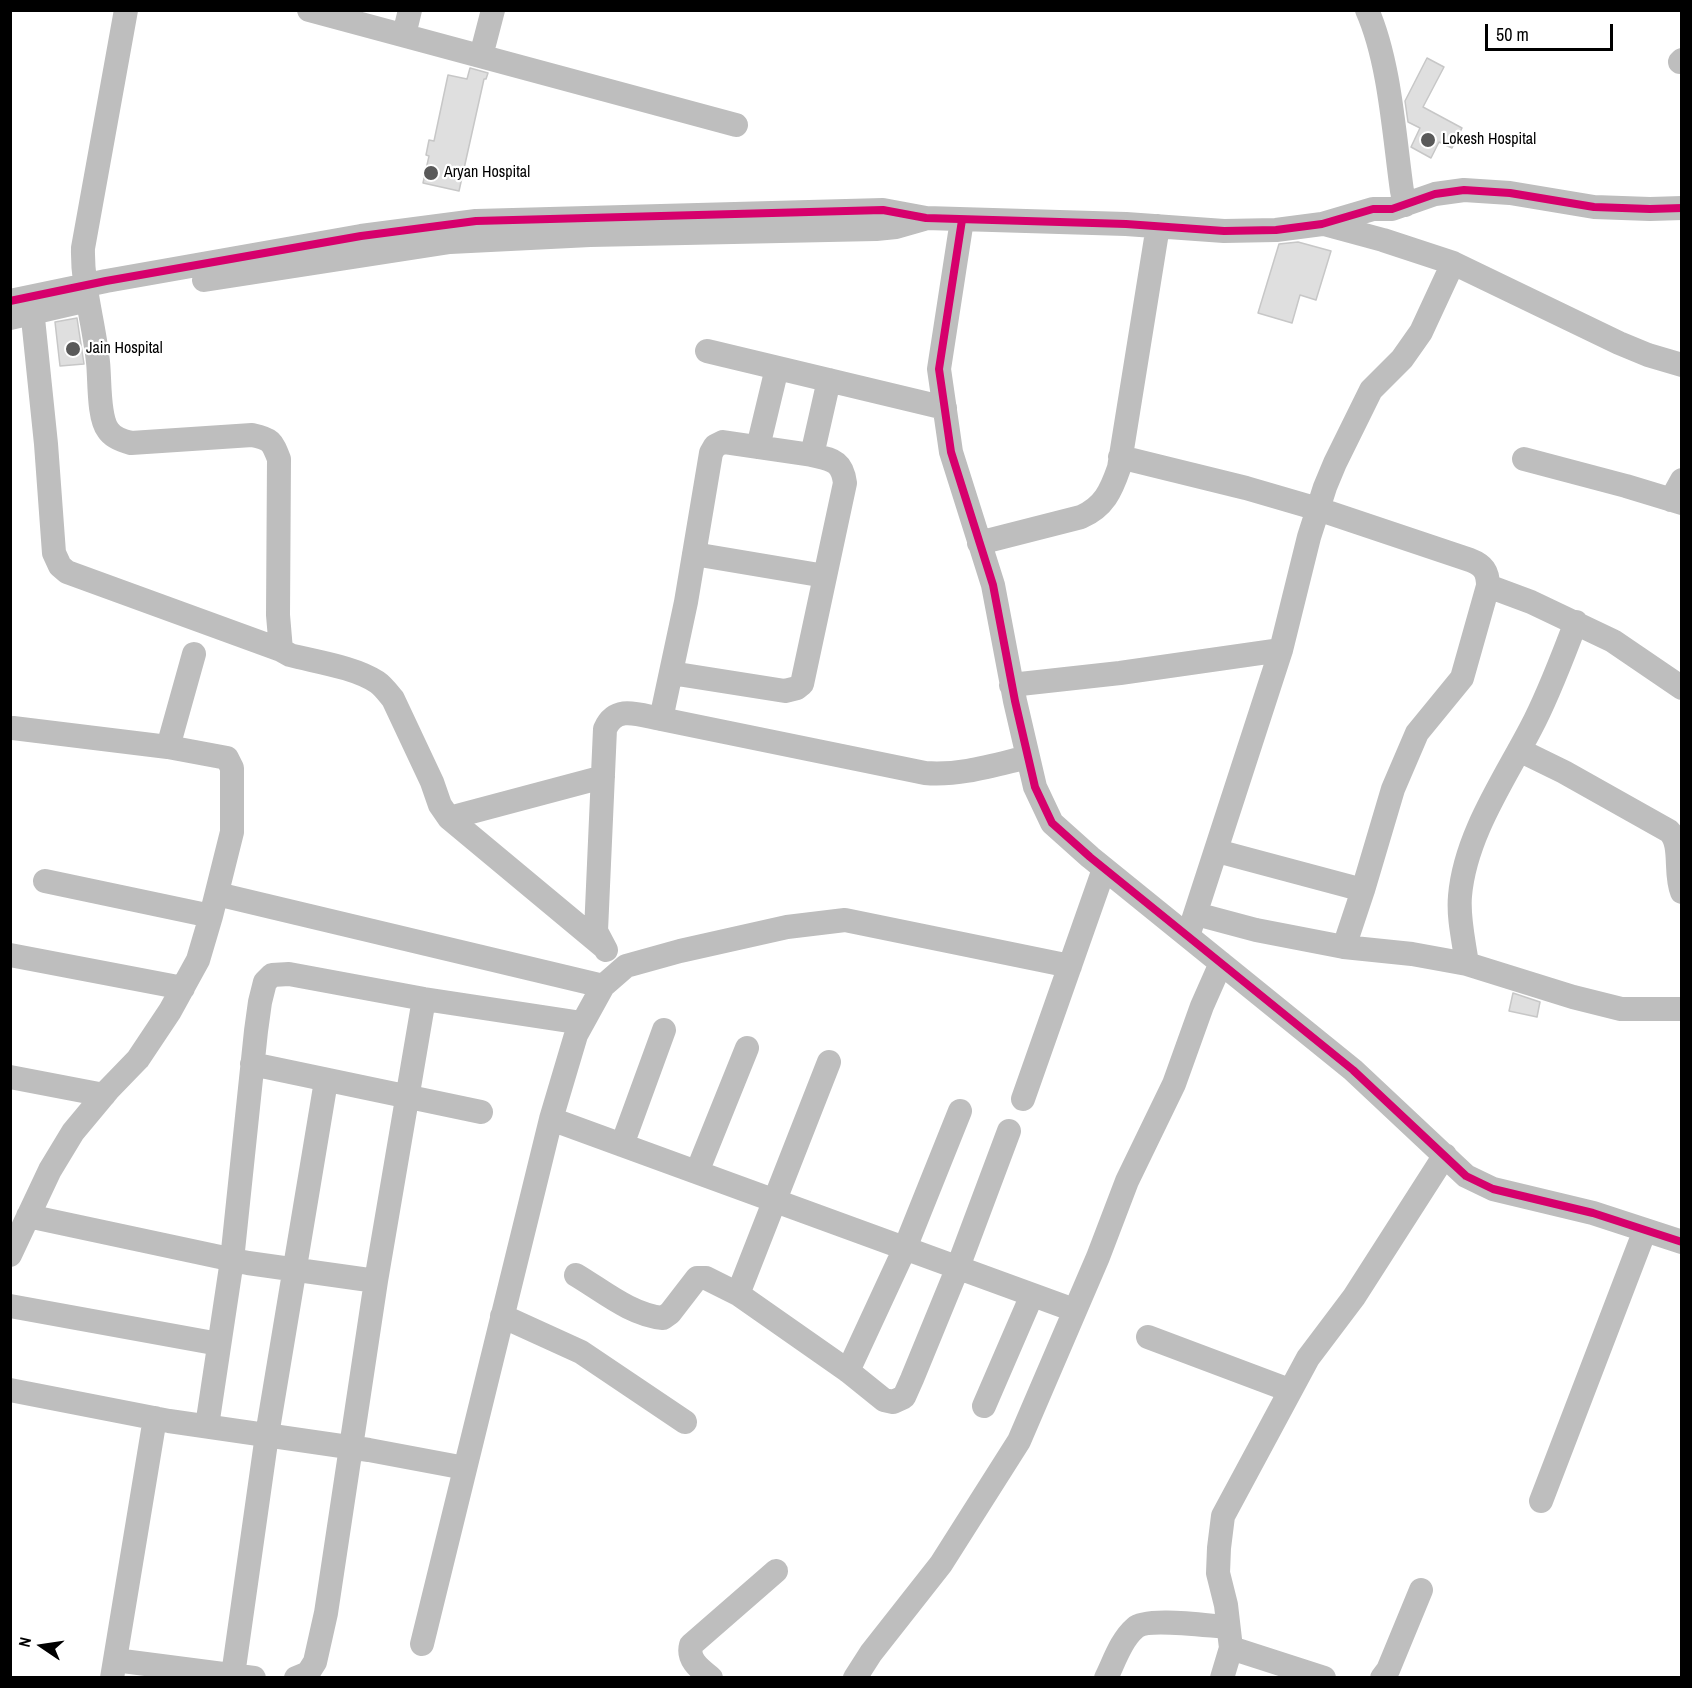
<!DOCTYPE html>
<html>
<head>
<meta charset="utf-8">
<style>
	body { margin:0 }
	#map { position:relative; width:1692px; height:1688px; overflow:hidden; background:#fff; font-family:"Archivo Narrow",sans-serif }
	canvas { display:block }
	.frame { position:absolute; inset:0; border:12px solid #000; pointer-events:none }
	.north { position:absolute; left:12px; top:1616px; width:60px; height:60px; -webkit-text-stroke:4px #fff; paint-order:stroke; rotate:283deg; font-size:16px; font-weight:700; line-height:24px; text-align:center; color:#000 }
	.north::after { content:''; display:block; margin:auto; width:21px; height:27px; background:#000; clip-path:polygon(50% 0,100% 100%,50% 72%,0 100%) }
	.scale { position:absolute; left:1485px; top:24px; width:128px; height:27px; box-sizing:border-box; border:3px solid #000; border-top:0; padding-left:8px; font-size:18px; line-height:21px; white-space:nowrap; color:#000; -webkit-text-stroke:4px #fff; paint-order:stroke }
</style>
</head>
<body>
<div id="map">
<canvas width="1692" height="1688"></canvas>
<div class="frame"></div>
<div class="north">N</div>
<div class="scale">50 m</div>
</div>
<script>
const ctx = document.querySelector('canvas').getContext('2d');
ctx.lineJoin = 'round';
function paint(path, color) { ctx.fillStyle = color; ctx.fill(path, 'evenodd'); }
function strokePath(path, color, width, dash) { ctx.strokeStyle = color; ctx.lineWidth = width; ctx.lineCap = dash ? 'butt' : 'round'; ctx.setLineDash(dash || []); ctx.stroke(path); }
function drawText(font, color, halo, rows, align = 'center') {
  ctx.font = font + ' "Archivo Narrow",sans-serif'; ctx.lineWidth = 4.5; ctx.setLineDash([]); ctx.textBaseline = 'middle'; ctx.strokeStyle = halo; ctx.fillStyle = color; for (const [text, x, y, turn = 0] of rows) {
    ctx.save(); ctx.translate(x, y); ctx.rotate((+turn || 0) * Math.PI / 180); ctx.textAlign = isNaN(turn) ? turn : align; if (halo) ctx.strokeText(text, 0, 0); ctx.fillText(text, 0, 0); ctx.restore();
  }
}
const building = new Path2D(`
	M1427,58L1444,67L1423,107L1462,128L1452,148L1439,142L1431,158L1411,147L1420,128L1408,122L1405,101Z
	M470,68L488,73L486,79H484L459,191L423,183L429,156L426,155L429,140L434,141L448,75L467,79Z
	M1298,242L1331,251L1316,300L1300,295L1292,323L1258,313L1279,244Z
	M77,318L84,364L60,366L55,322Z
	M1513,993L1540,1002L1537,1017L1509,1011Z`);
const minor = new Path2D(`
	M126,10L83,248C82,287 94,323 98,362C100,379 98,417 108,430C113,438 123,441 131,443L252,435C271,439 272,441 279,459L278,615L281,650L290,655C317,662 354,667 377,682C383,686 388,693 393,699L432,782L440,805L449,818L604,947
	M309,10L736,125
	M1367,10C1390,62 1394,135 1402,191L1405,205
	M404,35L410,10
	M481,56L493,10
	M1680,62L1682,60
	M962,220L939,369L951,452L993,585L1015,701L1035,787L1052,823L1090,857L1353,1070L1466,1176L1493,1189L1593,1213L1682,1242
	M1324,224L1383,240L1453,263L1619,343L1648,355L1682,365
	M204,280L450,242L590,235L876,229L896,227L924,219
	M31,299L46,444L54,553L60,566L67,572L281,650
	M10,301L106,281L361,236L476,221L883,210L926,218L1126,224L1224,231L1276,230L1322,224L1373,209H1392L1435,194L1464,190L1510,193L1594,207L1650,209L1682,208
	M10,318L75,303
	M707,351L945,408
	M758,447L777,368
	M1120,457L1246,488L1318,509L1470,560C1483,565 1488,571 1488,586L1462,678L1417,733L1393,789L1363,890L1344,947
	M1524,459L1626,486L1682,503
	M1671,500L1682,480
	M979,543L1081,517C1104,507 1111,491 1119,468L1158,226
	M694,554L825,576
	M1488,586L1531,602L1613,641L1682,688
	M671,673L785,691L797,688L802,684L845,483C842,460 832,460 812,455
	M1011,685L1120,673L1281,650
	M661,719L686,602L711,453L715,446L723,442L812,455L829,380
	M168,747L194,654
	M1519,750L1564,772L1669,831C1683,844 1674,873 1682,892
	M449,818L603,777
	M1217,851L1363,890
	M45,881L211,916
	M217,894L603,986
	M1196,914L1256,930L1344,947L1412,954L1467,964L1573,997L1621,1009H1682
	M1188,936L1281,650L1309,537L1325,487L1335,463L1371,390L1402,359L1421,332L1453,263
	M606,950L596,931L605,729C616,704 639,715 661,719L925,773C960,776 994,765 1028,757
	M10,955L183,988
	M1467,964C1464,942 1458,918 1460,896C1465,836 1504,780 1531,728C1549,694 1562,658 1576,622
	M252,1064L481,1112
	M10,1077L104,1095
	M1023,1099L1104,869
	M551,1119L1074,1310
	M622,1145L664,1030
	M697,1172L747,1048
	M28,1216L248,1263L376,1281
	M10,1255L50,1170L73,1132L108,1090L138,1059L170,1011L198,960L211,916L232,832V768L227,758L168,747L13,728
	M576,1275C603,1291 631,1315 663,1318L670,1313L697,1278H706L738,1294L848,1371L884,1400L893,1402L904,1397L912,1379L958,1267L1009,1131
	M738,1294L829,1062
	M10,1306L219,1344
	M502,1316L581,1352L685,1422
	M1148,1337L1289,1390
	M848,1371L905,1248L960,1111
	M10,1390L169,1421L369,1450L465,1468
	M984,1406L1032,1295
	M207,1426L232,1260L256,1031L260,1002L265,982L272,975L289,974L424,999L582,1023
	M1541,1501L1645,1230
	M422,1644L551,1119L576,1035L603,986L626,966L680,951L787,927L845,920L1070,966
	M1231,1648L1324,1678
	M115,1660L254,1678
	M233,1675L267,1435L326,1081
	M112,1678L155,1418
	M296,1678L308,1673L315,1662L326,1613L376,1281L424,999
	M711,1678C700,1669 687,1660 691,1645L776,1571
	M855,1678L871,1653L941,1564L1019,1441L1098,1257L1127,1181L1174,1084L1202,1006L1221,963
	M1106,1678C1114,1662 1121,1640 1135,1628C1147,1617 1209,1626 1228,1627
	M1222,1678L1231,1648L1226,1605L1218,1573L1219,1548L1223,1516L1308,1358L1354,1297L1445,1155
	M1382,1678L1388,1670L1421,1590`);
const cycleway = new Path2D(`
	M962,220L939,369L951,452L993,585L1015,701L1035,787L1052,823L1090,857L1353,1070L1466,1176L1493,1189L1593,1213L1682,1242
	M10,301L106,281L361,236L476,221L883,210L926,218L1126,224L1224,231L1276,230L1322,224L1373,209H1392L1435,194L1464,190L1510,193L1594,207L1650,209L1682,208`);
const markers = [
	[1428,140,8,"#595959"],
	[431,173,8,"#595959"],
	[73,349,8,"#595959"]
];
const poiNames = [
	["Lokesh Hospital",1442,140],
	["Aryan Hospital",444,173],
	["Jain Hospital",86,349]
];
paint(building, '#dfdfdf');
strokePath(building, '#c7c7c7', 1.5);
strokePath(minor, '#bebebe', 24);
strokePath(cycleway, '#d6006c', 8);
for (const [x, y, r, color] of markers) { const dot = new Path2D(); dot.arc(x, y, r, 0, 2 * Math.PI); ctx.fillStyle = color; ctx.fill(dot); strokePath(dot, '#fff', 2); }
drawText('16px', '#000', '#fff', poiNames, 'left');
</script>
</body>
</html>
